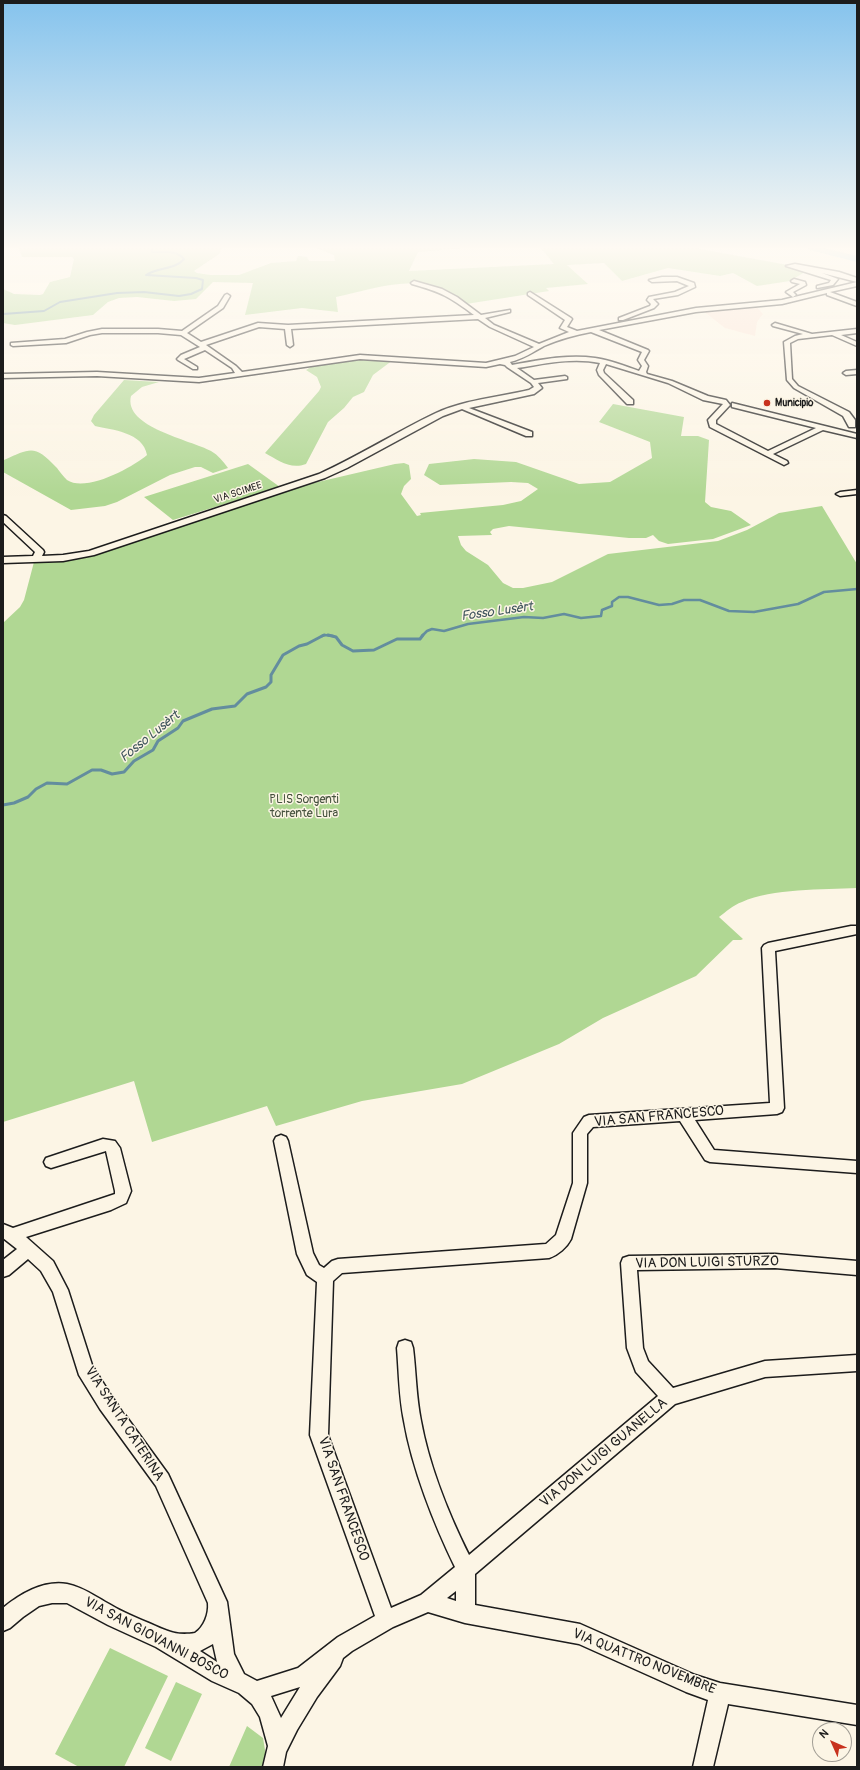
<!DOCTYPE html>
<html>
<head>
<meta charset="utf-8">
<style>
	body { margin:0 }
	#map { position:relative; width:860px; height:1770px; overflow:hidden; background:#fcf5e5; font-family:Pangolin,sans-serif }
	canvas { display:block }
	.frame { position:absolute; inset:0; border:4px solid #1c1c1c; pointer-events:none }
	.north { position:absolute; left:812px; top:1722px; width:40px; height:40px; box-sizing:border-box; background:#fcf5e5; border:1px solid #a29e95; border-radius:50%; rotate:315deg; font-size:11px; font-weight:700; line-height:16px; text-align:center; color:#1c1c1c }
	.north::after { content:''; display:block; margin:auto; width:14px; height:18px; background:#c8321e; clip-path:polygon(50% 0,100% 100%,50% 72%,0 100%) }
</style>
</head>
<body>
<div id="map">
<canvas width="860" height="1770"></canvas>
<div class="frame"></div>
<div class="north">N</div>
</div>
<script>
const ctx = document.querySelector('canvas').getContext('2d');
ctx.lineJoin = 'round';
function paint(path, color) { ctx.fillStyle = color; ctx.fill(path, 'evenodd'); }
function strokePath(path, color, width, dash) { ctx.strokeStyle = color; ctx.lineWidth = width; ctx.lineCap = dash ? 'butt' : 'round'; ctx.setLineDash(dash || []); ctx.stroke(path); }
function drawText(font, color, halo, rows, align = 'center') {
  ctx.font = font + ' Pangolin,sans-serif'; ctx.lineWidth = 3; ctx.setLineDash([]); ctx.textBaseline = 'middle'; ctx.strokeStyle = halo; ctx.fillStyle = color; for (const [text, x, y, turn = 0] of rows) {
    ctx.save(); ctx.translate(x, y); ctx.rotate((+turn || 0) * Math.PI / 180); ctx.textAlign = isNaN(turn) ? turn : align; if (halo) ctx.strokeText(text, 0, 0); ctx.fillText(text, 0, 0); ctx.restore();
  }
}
const built = new Path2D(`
	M757,307L763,314L757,322L755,336L725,328L703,311Z`);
const green = new Path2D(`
	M19,248H222L219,254L194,271L197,273L211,275H239L271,263L296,261L298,256L307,257L309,261H335L334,255L317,248H460L418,252L409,271L554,264L541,248H694L810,269L790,281L757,286L733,273L720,276L668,268L622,281L604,263L567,265L588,284L546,288L549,291L466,304C458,299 450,293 442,289C409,275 370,290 336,297L338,312L302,308L245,315L253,283L213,282L196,299L174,301L137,297L119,298L108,302L93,315L15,325L3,323V289L14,294L40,295L43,294L50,282L70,277L74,259L72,257H22Z
	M360,357L393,360L373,375L364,392L353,397L344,408L328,422L306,464C290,470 278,460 265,453L319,391L321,387L317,377L306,370L314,365Z
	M124,380L159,382L142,387L131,396C123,427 191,440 211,451C218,455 223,461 228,468L213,473L201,467H195L170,475L117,502L105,506L71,510L3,472L4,460C32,447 35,445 57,468C60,472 64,477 67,480C86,493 133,467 147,455C143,432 112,430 95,426L91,421L94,415Z
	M613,404L684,417L681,436H698L709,440L705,502L711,507L731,511L751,525L713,539L668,544L659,541L653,535L646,538H629L509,526L493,529L490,532L492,535L458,536L461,545L466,551L488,565L503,583L513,588H523L552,582L608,554L718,541L747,530L779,513L822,506L857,564V888C823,890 772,888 742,902C733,905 726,912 719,917L743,939L741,940H733L696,976L603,1018L559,1044L462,1084L362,1101L276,1126L267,1106L152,1142L134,1081L3,1122V623L20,607L24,600L34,562L63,561L87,557L305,485L395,464L404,463L409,465L411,479L404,486L401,494L417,516L421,515L420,513L503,505L521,501L538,489L528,483L511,482L440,485L424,475L429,464L474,459L516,462L579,484L610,482L652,458L650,442L599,422Z
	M248,464L280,487L173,520L144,497Z
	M110,1648L168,1676L124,1767H79L55,1754Z
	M176,1682L202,1694L171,1761L145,1748Z
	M247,1726L263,1738L266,1756L265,1767H229Z`);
const streamFar2 = new Path2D(`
	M3,314L44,311L60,302L117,293L144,292L179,296L191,294L202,289L203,280L196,278L146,275C157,267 175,270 184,259C176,249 164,253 152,252V248`);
const streamFar1 = new Path2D(`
	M322,636L325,635L333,636
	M422,636L427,631L432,629L444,631L468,624L524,617L543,618L564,614L581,618L601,616L602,610L612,606V602L619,597H628L659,605L672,604L684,600H700L729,611L754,612L798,604L824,592L857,589`);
const stream = new Path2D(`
	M328,635L336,637L342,645L353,651L374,650L397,639H420L423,635
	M3,805L14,803L28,797L36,789L47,783L67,784L92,770H101L112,774L124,772L134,761L153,750L158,741L178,728L183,721L212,709L235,706L247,694L266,687L271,682V675L283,655L299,646L307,644L324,635`);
const river = new Path2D(`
	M808,248H822L857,256V262L810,250Z`);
const minor = new Path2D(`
	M795,264L839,272L857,278V282L822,273L838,279L833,285L817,288V286L829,283L831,280L786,266Z
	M662,277H677L694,283L695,287L678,295L653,299L658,304L654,308L623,320H619V318L650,306L651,304L647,300L649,297L675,292L689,286L677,281L652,282L649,280Z
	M794,279L805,282L806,285L793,292L796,295L793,297L786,292L800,284L792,282L791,281Z
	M414,281L442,289L457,297L481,315L510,310V312L485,318L494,325L539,344L569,332L560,328L565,320L528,295V293L530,292L571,318L572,319L567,327L577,331L696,308L782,300L857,282V286L830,292L857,302V306L827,295V293L782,304L696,312L599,330L648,350L649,351L644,360L648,366L646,372L647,374L672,381L708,396L726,400L730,405L716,420V424L768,451L816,428L732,407V403L857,434V438L823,430L773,454L787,461L788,463L784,465L710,427L708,420L723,404L703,400L668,383L606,364L603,370L604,373L633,400V404H627L599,375L597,370L600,363C572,357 544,364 517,368L534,380L565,376L567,377V379L538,383L542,388L534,394L469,408L532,432V436H526L462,409L443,416L347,468L325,478L94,555L63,561L3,563V557L33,556L35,552L3,522V515L6,516L43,550L44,552L42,556L63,555L89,551L319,474C359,456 396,432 436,413C464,400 499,397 529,390L534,387L531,383L507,367L505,365L500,364L486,367L360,359L199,382L97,376L3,378V374L97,372L199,378L235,373L232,368L205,350L184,359L197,367V369H193L178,360L177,359L181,355L200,347L181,335L158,333H102L90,335L66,343L13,346L11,345V343L65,339L87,332L102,329H158L182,331L218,306L225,295L227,294L230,296L223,308L187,333L201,342L258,323L288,325L474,315C450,297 441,292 412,284L411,283ZM478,319L490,327L534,347L515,356L486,363L360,355L242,372L236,366L206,345L259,327L285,329L287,345L290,347L293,345L291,329ZM591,332L642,352L638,360L642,366L639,371C625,366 610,360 595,358C568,354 539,360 512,365L510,362C523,359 533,352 544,346C560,339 575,335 591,332Z
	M775,323L812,334L857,329V333L841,335L857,342V346L832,335L798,339L790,343L792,379L798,386L849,412L855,420V427H849L843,416L794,388L787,380L784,342L795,336L803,334L773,326L772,325Z
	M857,370V374L846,375L843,373L846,371Z
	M857,490V494L840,496L836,494L840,492Z
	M851,926H857V934L775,951L784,1108L782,1112L777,1114L695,1120L714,1150L857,1161V1173L710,1162L705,1160L680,1121L593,1127L587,1134V1183L571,1239C567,1247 558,1255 549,1258L342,1273L333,1281L328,1435L391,1608L421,1595L455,1567C434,1524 412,1468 404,1421C399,1397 399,1372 397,1348L399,1342L405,1340L411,1342L413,1348C416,1372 416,1397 421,1421C429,1465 449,1515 469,1555L658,1396L636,1372L627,1348L621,1263L623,1258L629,1256L775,1254L857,1261V1275L775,1268L637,1270L643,1348L648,1361L673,1388L765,1361L857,1355V1371L765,1377L675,1404L475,1574V1605L580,1624L695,1675L720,1683L857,1705V1725L728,1704L713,1767H693L708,1700L686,1692L579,1644L465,1623L428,1612L393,1627L352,1651L343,1658L340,1666L317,1697L297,1730L286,1752L283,1767H263L268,1746L260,1717L252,1704L239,1693L212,1681L156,1647L108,1625L67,1603H52L39,1606L23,1617L10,1628L3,1631V1608C20,1594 44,1580 67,1584C83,1587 96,1597 109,1604C122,1612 137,1618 151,1624C167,1631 176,1636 195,1633C204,1627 209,1614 208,1603L156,1486L100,1409L79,1375L53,1292L41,1271L28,1259L9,1275L3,1277V1260L17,1249L3,1238V1224L13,1228L115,1194V1191L106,1151L51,1168L46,1166L44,1162L46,1158L103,1139L115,1141L120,1148L131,1191L126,1203L111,1210L26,1237L53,1261L68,1290L92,1365L112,1397L168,1474L227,1602L234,1654L244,1674L257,1681L298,1668L338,1637L375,1616L310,1435L317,1282L307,1275L297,1254L274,1141L276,1137L281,1135L286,1137L288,1141L313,1253L319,1265L324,1268L332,1261L338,1259L546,1244L556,1235L573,1183V1133L584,1117L589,1115L770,1103L762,948L764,945L768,943ZM456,1591V1601L447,1598ZM213,1644L217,1662L200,1651ZM300,1687L281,1718L271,1696Z`);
const markers = [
	[767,403,4,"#c8321e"]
];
const farPoinames = [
	["Municipio",775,403]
];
const farStreetnames = [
	["VIA SCIMEE",238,493,-18]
];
const parkNames = [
	["PLIS Sorgenti",304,800],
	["torrente Lura",304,814]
];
const waterNames = [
	["Fosso Lusèrt",497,612,-8],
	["Fosso Lusèrt",150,737,-39]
];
const nearStreetnames = [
	["VIA SAN FRANCESCO",659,1117,-5],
	["VIA DON LUIGI STURZO",707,1263,-1],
	["VIA SANTA CATERINA",124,1424,57],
	["VIA DON LUIGI GUANELLA",604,1453,-40],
	["VIA SAN FRANCESCO",343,1499,71],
	["VIA SAN GIOVANNI BOSCO",156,1639,28],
	["VIA QUATTRO NOVEMBRE",644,1662,22]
];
paint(built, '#fbe4d6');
paint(green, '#b0d793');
strokePath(streamFar2, '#638d9e', 2);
strokePath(streamFar1, '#638d9e', 2.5);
strokePath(stream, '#638d9e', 3);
paint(river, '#92d9f4');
strokePath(minor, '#1c1c1c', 3);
paint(minor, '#fcf5e5');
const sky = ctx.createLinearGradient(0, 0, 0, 496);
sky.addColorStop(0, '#85c3ed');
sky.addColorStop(0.5, '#fefaf3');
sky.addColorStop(1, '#fefaf300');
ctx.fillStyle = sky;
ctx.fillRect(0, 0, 860, 496);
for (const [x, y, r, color] of markers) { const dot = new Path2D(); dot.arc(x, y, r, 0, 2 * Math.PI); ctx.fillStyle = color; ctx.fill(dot); strokePath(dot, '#fcf5e5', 1.5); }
drawText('bold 10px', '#1c1c1c', '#fcf5e5', farPoinames, 'left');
drawText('10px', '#1c1c1c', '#fcf5e5', farStreetnames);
drawText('12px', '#485440', '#fcf5e5', parkNames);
drawText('italic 13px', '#3f555d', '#fcf5e5', waterNames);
drawText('14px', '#1c1c1c', '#fcf5e5', nearStreetnames);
</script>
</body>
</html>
